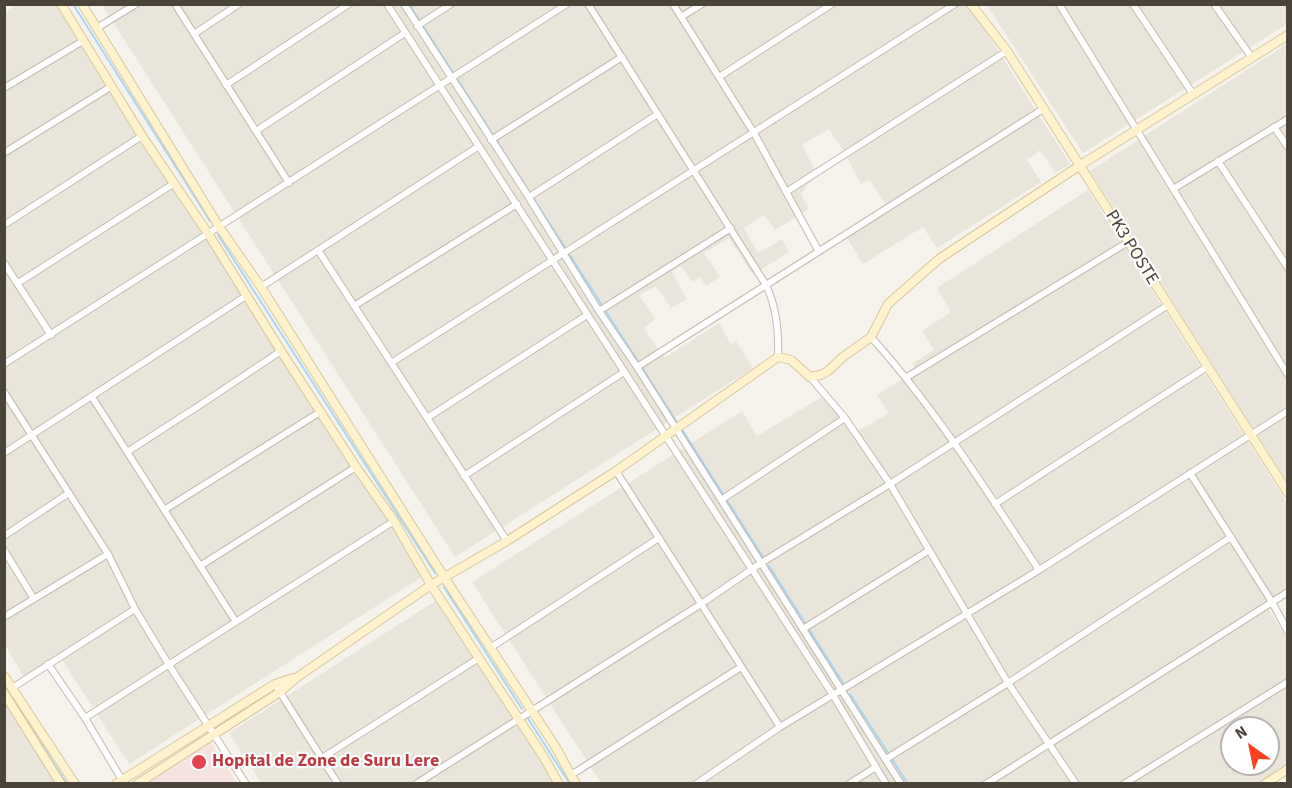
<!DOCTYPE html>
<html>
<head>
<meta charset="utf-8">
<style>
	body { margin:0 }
	#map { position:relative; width:1292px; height:788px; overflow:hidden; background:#f6f3ec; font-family:"Source Sans 3",sans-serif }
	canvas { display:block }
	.frame { position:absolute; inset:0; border:6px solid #4b4439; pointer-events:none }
	.north { position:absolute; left:1220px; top:716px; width:60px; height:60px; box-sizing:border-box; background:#fff; border:2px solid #b7b4b0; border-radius:50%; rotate:327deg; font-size:16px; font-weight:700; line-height:24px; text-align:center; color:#4b4439 }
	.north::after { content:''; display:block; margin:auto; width:21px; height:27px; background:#fc3f1d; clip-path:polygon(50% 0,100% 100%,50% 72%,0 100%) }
</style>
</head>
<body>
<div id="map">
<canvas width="1292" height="788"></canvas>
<div class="frame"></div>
<div class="north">N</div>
</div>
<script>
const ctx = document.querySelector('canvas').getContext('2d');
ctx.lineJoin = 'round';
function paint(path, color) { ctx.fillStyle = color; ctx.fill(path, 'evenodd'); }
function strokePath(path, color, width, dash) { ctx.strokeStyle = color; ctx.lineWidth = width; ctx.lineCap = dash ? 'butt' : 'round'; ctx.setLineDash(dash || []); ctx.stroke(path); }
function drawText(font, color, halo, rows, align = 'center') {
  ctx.font = font + ' "Source Sans 3",sans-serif'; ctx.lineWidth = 4.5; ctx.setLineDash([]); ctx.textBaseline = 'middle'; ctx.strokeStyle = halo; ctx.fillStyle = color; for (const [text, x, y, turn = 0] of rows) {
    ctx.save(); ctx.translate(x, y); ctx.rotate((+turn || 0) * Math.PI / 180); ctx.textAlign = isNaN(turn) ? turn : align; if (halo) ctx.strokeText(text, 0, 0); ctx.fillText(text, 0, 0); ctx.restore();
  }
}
const residential = new Path2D(`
	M16,5H65L428,573L129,764L59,655L24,677L5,645V12Z
	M102,5H969L1070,164L1055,173L1040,150L1027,160L1041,182L937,248L923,227L863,264L847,238L888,208L870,180L861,184L843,150L829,129L802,145L815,170L809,175L813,179L801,194L809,209L775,230L764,215L744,228L758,253L782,239L789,252L753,275L729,238L704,253L720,277L706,286L700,277L693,282L681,266L672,272L687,299L671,308L656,286L639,295L655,319L644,328L664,358L719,323L731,344L736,341L753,368L455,557Z
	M987,5H1287V24L1083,153Z
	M1287,44V482L1090,171Z
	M1088,190L1287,503V591L1266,605L1287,639V767L1262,784L601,783L472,582L742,411L757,436L827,394L852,435L889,413L877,395L916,370L912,364L934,350L922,331L951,312L937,288ZM1232,728H1268V764H1232Z
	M443,596L563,783H261L229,733Z
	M5,692L63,783H5Z`);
const medical = new Path2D(`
	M209,740L237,783L141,784Z`);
const stream = new Path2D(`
	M73,4L210,221
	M409,4L678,424
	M218,235L435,573
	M681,428L763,557
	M769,566L845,686
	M444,587L522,709
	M4,686L67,784
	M850,694L908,784
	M527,717L570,784`);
const street = new Path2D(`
	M175,4L289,183
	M387,4L833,695L886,784
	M404,4L523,188L599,311L637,367L901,784
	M588,4L766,285C777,308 779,332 778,357
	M673,4L754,133L818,250
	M1059,4L1288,375
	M1133,4L1193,94
	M1214,4L1252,58
	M681,17L702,4
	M417,26L451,4
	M97,28L136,4
	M194,34L239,4
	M719,77L832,4
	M226,85L349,4
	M4,88L83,41
	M1274,127L1288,147
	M256,131L405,33
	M491,140L622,57
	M4,153L112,86
	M1218,161L1288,268
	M1173,189L1288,119
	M786,192L1007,51
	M529,197L658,114
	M4,225L142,136
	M318,250L507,541
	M4,263L51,335
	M18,283L173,184
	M261,287L479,146
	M354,306L517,204
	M599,311L731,228
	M871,337C936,409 985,489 1039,570
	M391,363L955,4
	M4,364L567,4
	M637,367L1043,109
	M810,377L845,418L890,484L1008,683L1076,784
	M907,377L1128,242
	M4,392L108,554L135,609L169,665L246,784
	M92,397L236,622
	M427,418L587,315
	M127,452L200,405L281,351
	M4,453L246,296
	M616,471L780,727
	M1190,473L1272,602L1288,632
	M464,476L624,372
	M721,500L845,418
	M995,504L1207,367
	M164,510L320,412
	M4,536L69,493
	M4,550L34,599
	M200,566L356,467
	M4,617L108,554
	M803,629L928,551
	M490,648L659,538
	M48,664L85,718L122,780
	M12,688L135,609
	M278,689L338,784
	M85,718L394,521
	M322,758L479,658
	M886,759L1008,683L1231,537
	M571,775L741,667
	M416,784L701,604L761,563L890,484L1168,305
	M696,784L780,727L1039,570L1288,411
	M849,784L876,767
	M986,784L1288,592
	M1124,784L1288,682`);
const secondary = new Path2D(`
	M61,4L142,136L209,235L281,351L356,467L394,521L431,585L543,756L559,784
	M82,4L220,228L261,287L444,577L555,746L576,784
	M971,4L1007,51L1288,493
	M4,676L75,784
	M4,693L61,784
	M116,784L275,684L293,678
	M137,784L280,692L296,678L431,585L507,541L616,471L778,357L791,360L810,377L821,375L828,371L843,357L871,337L888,304L939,259L1079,166L1288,35
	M1265,784L1288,769`);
const markers = [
	[199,762,8,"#e0444e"]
];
const streetNames = [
	["PK3 POSTE",1131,248,58]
];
const healthNames = [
	["Hopital de Zone de Suru Lere",212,762]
];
paint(residential, '#eae5da');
paint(medical, '#f6e3e0');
strokePath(stream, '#a9d4f2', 2);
strokePath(street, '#c2bbae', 8);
strokePath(secondary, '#d6c79b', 10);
strokePath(street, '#fff', 6);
strokePath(secondary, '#fff3cd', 8);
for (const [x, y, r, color] of markers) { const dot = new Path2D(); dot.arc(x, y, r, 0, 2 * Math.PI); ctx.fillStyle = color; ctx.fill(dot); strokePath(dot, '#fff', 2); }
drawText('18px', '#4b4439', '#fff', streetNames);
drawText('bold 18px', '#be3a42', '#fff', healthNames, 'left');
</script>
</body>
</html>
